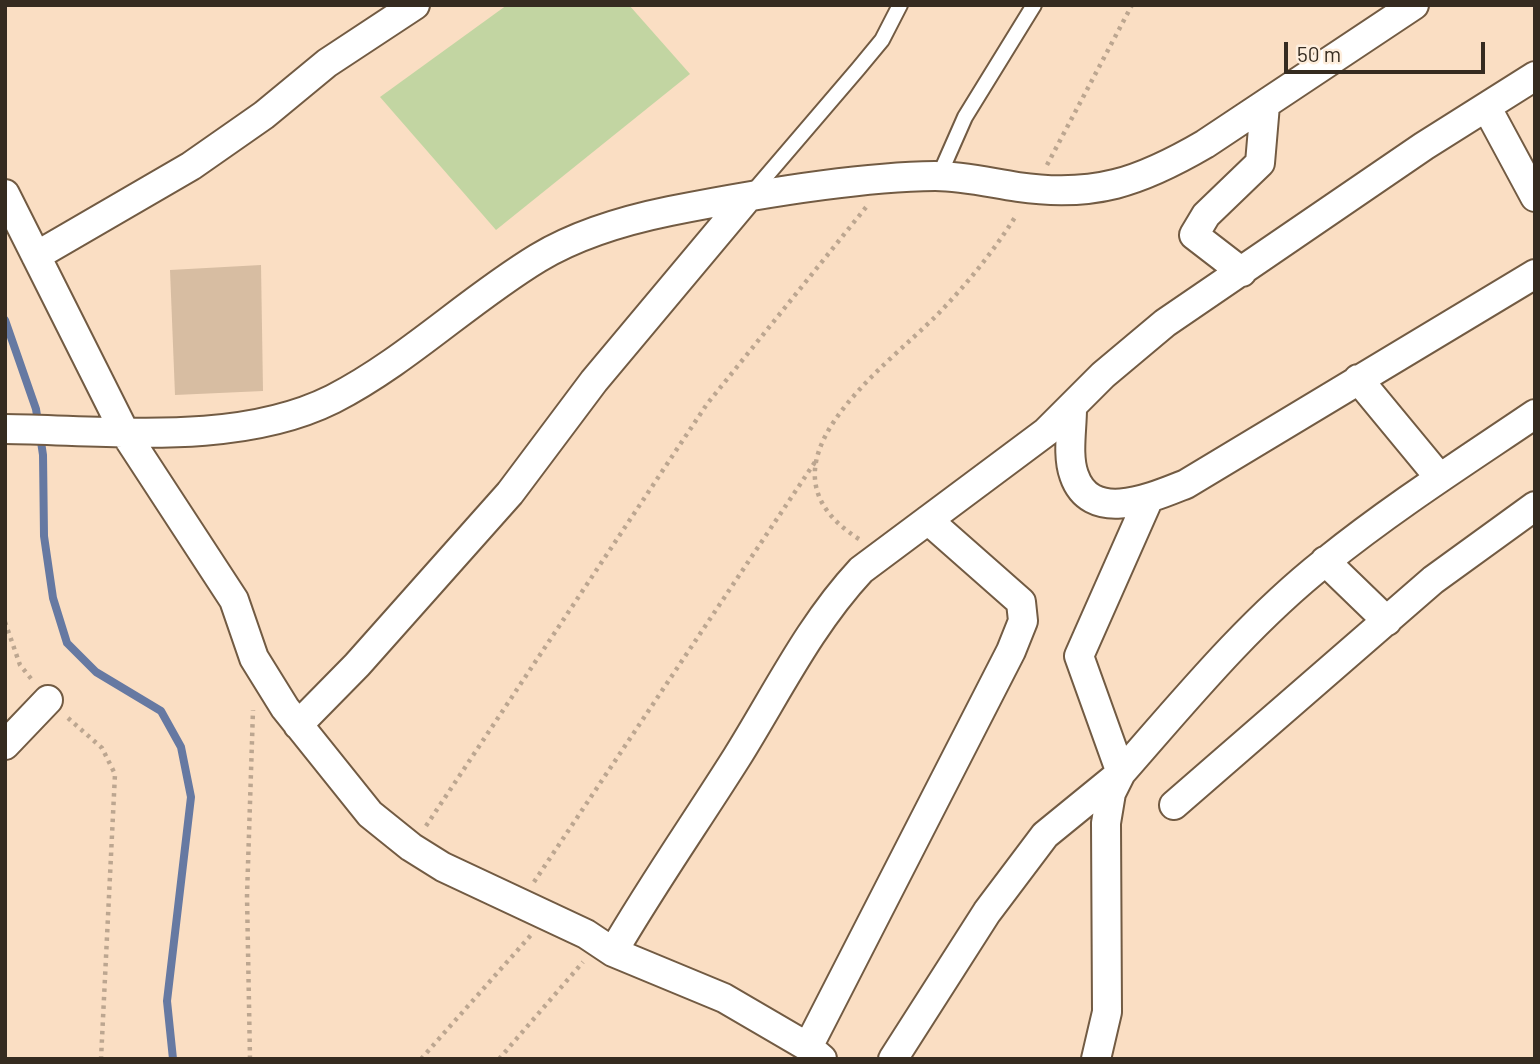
<!DOCTYPE html>
<html>
<head>
<meta charset="utf-8">
<style>
	body { margin:0 }
	#map { position:relative; width:1540px; height:1064px; overflow:hidden; background:#fadec3; font-family:Barlow,sans-serif }
	canvas { display:block }
	.frame { position:absolute; inset:0; border:7px solid #352b20; pointer-events:none }
	.scale { position:absolute; left:1284px; top:42px; width:201px; height:32px; box-sizing:border-box; border:4px solid #352b20; border-top:0; padding-left:9px; font-size:21px; line-height:24px; white-space:nowrap; color:#352b20; -webkit-text-stroke:5px #feeedd; paint-order:stroke }
</style>
</head>
<body>
<div id="map">
<canvas width="1540" height="1064"></canvas>
<div class="frame"></div>
<div class="scale">50 m</div>
</div>
<script>
const ctx = document.querySelector('canvas').getContext('2d');
ctx.lineJoin = 'round';
function paint(path, color) { ctx.fillStyle = color; ctx.fill(path, 'evenodd'); }
function strokePath(path, color, width, dash) { ctx.strokeStyle = color; ctx.lineWidth = width; ctx.lineCap = dash ? 'butt' : 'round'; ctx.setLineDash(dash || []); ctx.stroke(path); }
const green = new Path2D(`
	M507,5H629L690,74L496,230L380,97Z`);
const stream = new Path2D(`
	M5,320L36,409L43,455L44,536L53,598L67,643L96,672L161,711L181,747L191,797L167,1001L173,1059`);
const building = new Path2D(`
	M261,265L263,391L175,395L170,270Z`);
const path = new Path2D(`
	M1047,165L1132,5
	M859,539C745,467 881,371 937,315C967,284 994,251 1017,214
	M5,622L20,665L33,681
	M68,718L102,748L115,774L101,1059
	M426,826L707,404L867,206
	M534,882L815,462
	M250,1059L247,896L253,710
	M421,1059L531,935
	M499,1059L583,962`);
const lane = new Path2D(`
	M939,176L965,117L1034,5
	M751,194L858,69L882,40L900,5`);
const street = new Path2D(`
	M1487,108L1535,197
	M5,194L125,433L234,600L254,658L285,708L370,814L411,847L443,867L586,934L613,952L724,998L808,1047L822,1059
	M36,256L191,166L264,115L327,63L415,5
	M1242,272L1194,235L1206,215L1260,163L1265,105
	M1358,379L1439,477
	M1072,409C1072,429 1067,456 1074,475C1091,525 1153,497 1186,484L1535,274
	M5,429C109,430 237,447 333,399C407,361 467,301 538,258C576,235 626,220 670,211C751,195 853,177 935,176C963,176 991,183 1018,187C1094,198 1140,182 1205,144L1414,5
	M1325,561L1387,621
	M298,725L357,665L510,493L594,381L748,197
	M5,745L48,700
	M1174,805L1433,580L1535,506
	M613,952C652,885 696,822 737,757C777,693 809,626 861,570L1046,432L1103,375L1165,323L1424,146L1535,76
	M808,1047L1011,651L1023,621L1021,602L928,520
	M893,1059L987,912L1045,835L1121,773L1079,656L1149,498
	M1096,1059L1107,1012L1106,823L1111,793L1121,773C1185,700 1249,622 1325,562C1392,508 1464,462 1535,414`);
paint(green, '#c2d5a2');
strokePath(stream, '#6679a2', 8);
paint(building, '#d7bda2');
strokePath(lane, '#725b43', 18);
strokePath(street, '#725b43', 32);
strokePath(path, '#bca690', 4.5, [3.5, 5]);
strokePath(lane, '#fff', 14);
strokePath(street, '#fff', 28);
</script>
</body>
</html>
